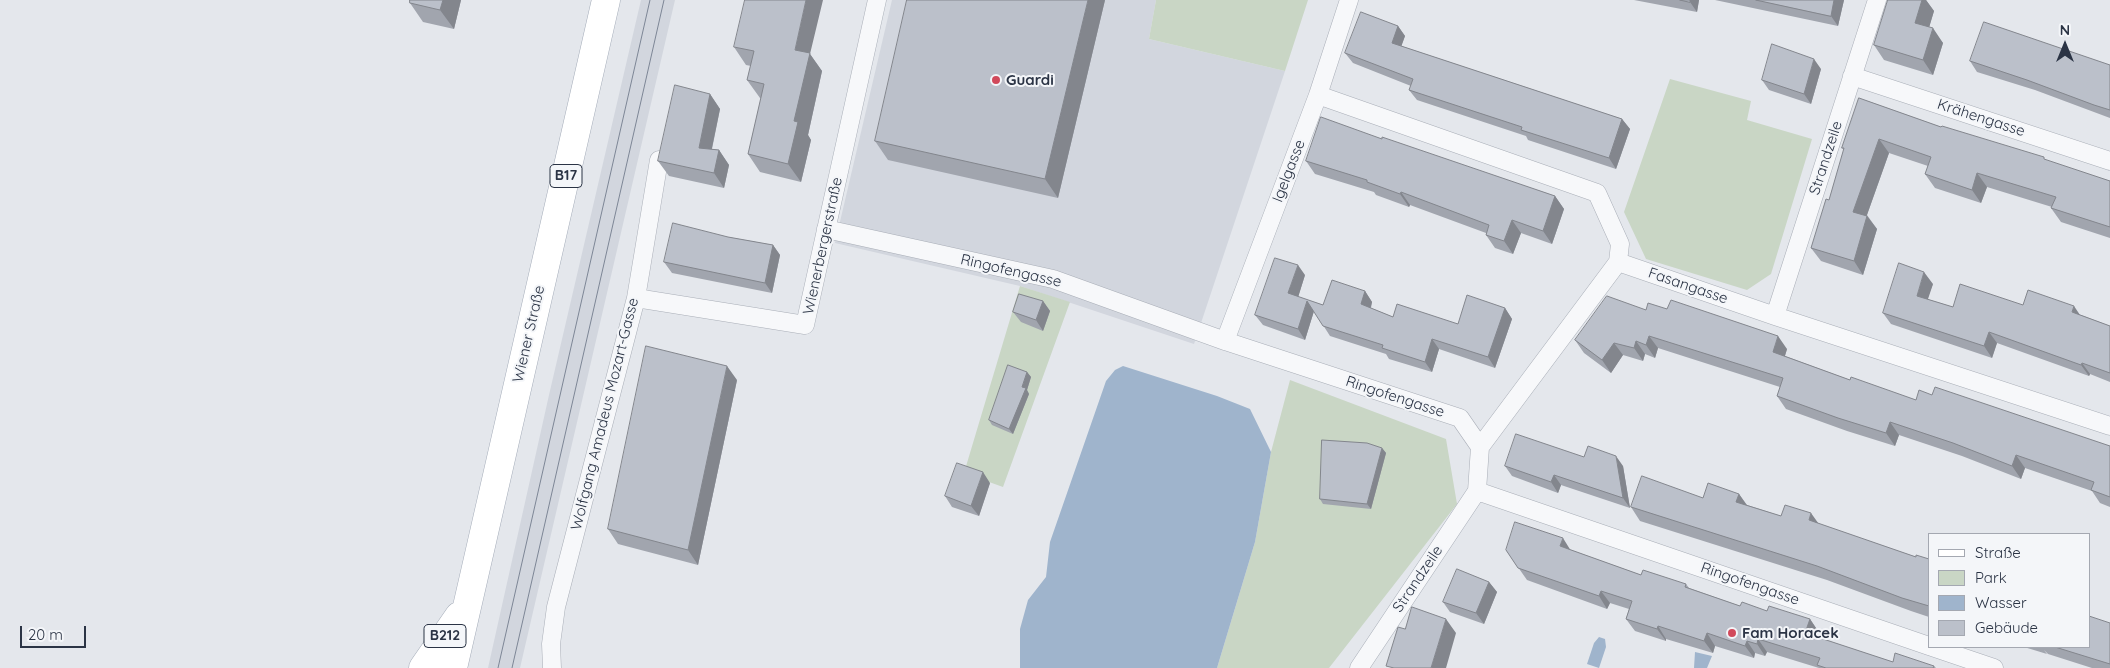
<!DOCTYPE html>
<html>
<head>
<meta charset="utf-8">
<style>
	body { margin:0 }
	#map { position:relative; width:2110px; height:668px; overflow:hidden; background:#e4e7ec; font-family:Quicksand,sans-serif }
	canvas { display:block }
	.legend { position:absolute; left:1928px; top:533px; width:162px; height:115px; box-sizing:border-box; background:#f4f6f9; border:1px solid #a4a8b1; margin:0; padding:6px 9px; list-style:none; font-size:15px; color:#2b3445 }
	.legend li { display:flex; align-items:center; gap:10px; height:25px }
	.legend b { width:25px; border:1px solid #a4a8b1 }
	.north { position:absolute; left:2040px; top:20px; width:50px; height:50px; -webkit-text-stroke:4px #f4f6f9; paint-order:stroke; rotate:0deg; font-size:14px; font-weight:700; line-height:20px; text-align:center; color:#2b3445 }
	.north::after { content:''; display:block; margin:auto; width:18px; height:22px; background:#2b3445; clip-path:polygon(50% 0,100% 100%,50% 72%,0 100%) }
	.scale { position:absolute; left:20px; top:626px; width:66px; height:22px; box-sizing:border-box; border:2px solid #2b3445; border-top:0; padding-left:6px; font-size:15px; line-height:18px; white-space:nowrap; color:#2b3445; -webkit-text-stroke:4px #f4f6f9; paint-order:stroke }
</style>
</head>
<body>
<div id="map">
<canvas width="2110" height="668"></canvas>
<ul class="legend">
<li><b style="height:6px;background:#fff"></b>Straße</li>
<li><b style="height:14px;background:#c9d6c5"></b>Park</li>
<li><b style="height:14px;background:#9fb4cc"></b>Wasser</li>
<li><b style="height:14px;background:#bbc0ca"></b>Gebäude</li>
</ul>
<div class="north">N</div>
<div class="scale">20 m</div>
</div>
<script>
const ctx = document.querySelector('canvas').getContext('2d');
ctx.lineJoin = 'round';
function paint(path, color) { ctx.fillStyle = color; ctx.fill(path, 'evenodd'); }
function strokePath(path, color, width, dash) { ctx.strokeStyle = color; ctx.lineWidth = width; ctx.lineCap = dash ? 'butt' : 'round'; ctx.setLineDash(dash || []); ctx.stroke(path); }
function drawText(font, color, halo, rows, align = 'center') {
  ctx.font = font + ' Quicksand,sans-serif'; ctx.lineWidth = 4; ctx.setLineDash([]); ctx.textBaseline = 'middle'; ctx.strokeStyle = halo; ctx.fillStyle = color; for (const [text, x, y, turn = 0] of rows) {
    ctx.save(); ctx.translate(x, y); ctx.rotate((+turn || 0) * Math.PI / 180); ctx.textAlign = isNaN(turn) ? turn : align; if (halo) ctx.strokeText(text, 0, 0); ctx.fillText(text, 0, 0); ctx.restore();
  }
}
const built = new Path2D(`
	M641,0H675L520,668H488L549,395Z
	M892,0H1156L1149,39L1285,71L1194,344L1020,286L835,243Z`);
const green = new Path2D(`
	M1156,0H1308L1285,71L1149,39Z
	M1670,79L1751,101L1747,120L1812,139L1771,274L1747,290L1646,259L1624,212Z
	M1020,286L1070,302L1003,487L964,473Z
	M1290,380L1446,439L1457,504L1329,668H1217L1255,542L1271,452Z`);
const water = new Path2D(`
	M1123,366L1217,396L1250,409L1271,452L1255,542L1217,668H1020V629L1028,600L1046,577L1050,542L1106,381L1115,370Z
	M1599,637L1605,639L1606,647L1599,668L1587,664L1594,643Z
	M1695,652L1712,656L1707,668H1694Z`);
const street = new Path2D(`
	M1852,76L2110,161
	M1318,95L1597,193L1620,244L1618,262L1775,316L2110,426
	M826,229L1053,279L1225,341L1460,418L1480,447L1477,491L1929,646
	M636,298L805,325L877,0
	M1775,316L1877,0
	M1225,341L1318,95L1349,0
	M1480,447L1618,262
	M1932,647L1994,668
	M552,668L551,644L556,607L636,298L659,160
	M1359,668L1477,491`);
const primary = new Path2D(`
	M423,668L459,616
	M453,668L606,0`);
const tram = new Path2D(`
	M498,668L650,0
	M512,668L664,0`);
const wall = new Path2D(`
	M410,0H461L454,29L423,22L410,3Z
	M1105,0L1058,198L888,160L875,141Z
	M1634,0H1699L1697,12Z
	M1715,0H1844L1838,26Z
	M1888,0H1926L1934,11L1929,27L1943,43L1933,75L1884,60L1874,45Z
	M1398,26L1405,36L1401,46L1622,119L1630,129L1616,169L1528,140L1526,136L1417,100L1409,90L1411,86L1353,63L1345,53Z
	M734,47L810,54L822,71L808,135L811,140L801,182L760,172L748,154L761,98H760L747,80L751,66L746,65Z
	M1970,61L2110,65V118L2035,90L1977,72Z
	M1821,69L1811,104L1769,90L1762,80Z
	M710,94L720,109L712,149L719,150L729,165L724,188L669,176L658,161Z
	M1859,98L1941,127L2110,181V238L2061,222L2051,208L2052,207L1987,187L1981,203L1935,188L1925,174L1928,166L1889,153L1867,215L1877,229L1863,275L1821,261L1811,248L1829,200L1844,150L1842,148Z
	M1382,139L1555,196L1564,209L1552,244L1521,233L1513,254L1495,248L1486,235V233L1410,205L1409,207L1376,195L1374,192L1315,174L1306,161Z
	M728,237L773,245L780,255L772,293L672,273L664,262Z
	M1305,275L1298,297L1323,305L1365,291L1372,302L1371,308L1393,317L1458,324L1505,308L1512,319L1495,368L1439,349L1432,372L1389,359L1386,354L1330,336L1314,311L1305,340L1263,325L1255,315Z
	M1933,284L1927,299L1953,307L2023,305L2081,315L2110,326V382L2090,374L2089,376L1997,343L1992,358L1891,324L1883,313Z
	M1043,301L1050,311L1043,331L1021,322L1013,312Z
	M1646,310L1787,349L1785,356L1850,380L1916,400L1932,395L2110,446V507L2100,503L2092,491L2025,468L2021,479L1962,456L1899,435L1895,446L1847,431L1786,409L1777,396L1780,387L1658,348L1655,358L1645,354L1643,361L1623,355L1611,373L1584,353L1575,340Z
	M1027,372L1031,377L1027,390L1029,394L1013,434L992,425L989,420Z
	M737,380L698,565L618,544L608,529Z
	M1382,448L1386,453L1371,509L1323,504L1320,499Z
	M1584,457L1623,466L1630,508L1561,485L1558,493L1512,476L1505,466Z
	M990,483L979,516L952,507L945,496Z
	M1739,494L1747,505L1781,516L1819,524L1916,557L1929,559V617L1911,611L1827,580L1640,521L1631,507Z
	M1506,550H1571L1641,575L1686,584L1689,588L1740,606L1810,619L1818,631L1816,637L1893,662L1934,666L1936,668H1819L1767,652L1765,656L1755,653L1754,658L1715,646L1713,653L1666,639V641L1635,631L1626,619L1629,609L1610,603L1607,609L1527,580Z
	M1489,582L1497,592L1484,624L1450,612L1443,602Z
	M2110,623V668H2092L2048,654L2044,650L2047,654L2024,647H2089Z`);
const shadedWall = new Path2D(`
	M443,0H461L454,29L440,10Z
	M806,0H823L810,54L822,71L808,135L811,140L801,182L788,164L794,121L795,50Z
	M1088,0H1105L1058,198L1045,179Z
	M1690,0H1699L1697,12L1690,2Z
	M1834,0H1844L1838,26L1831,16Z
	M1922,0H1926L1934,11L1926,38L1915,23Z
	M1398,26L1405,36L1399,53L1392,43Z
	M1933,28L1943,43L1933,75L1923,60Z
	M1814,59L1821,69L1811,104L1804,94Z
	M710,94L720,109L709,162L699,148Z
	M1622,119L1630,129L1616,169L1609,158Z
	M1879,139L1889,153L1863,226L1853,212Z
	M719,150L729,165L724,188L714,173Z
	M1977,173L1987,187L1981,203L1972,190Z
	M1401,192L1410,205L1409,207L1400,194Z
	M1555,196L1564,209L1552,244L1543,231Z
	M1867,216L1877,229L1863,275L1854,261Z
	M1512,220L1521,233L1513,254L1504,241Z
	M773,245L780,255L772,293L765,283Z
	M1298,265L1305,275L1296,304L1288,293Z
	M1924,272L1933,284L1925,308L1917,296Z
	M1365,291L1372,302L1369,314L1361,304Z
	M1043,301L1050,311L1043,331L1036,320Z
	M1307,301L1314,311L1305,340L1298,329Z
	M2074,306L2082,318L2072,312Z
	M1505,308L1512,319L1495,368L1488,357Z
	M1989,332L1997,343L1992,358L1984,346Z
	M1649,336L1658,348L1655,358L1646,345Z
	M1778,336L1787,349L1782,365L1773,352Z
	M1432,339L1439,349L1432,372L1425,362Z
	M1636,341L1645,354L1643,361L1634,348Z
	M1614,343L1623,355L1611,373L1602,360Z
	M2082,363L2090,374L2089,376L2081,365Z
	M727,366L737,380L698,565L688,550Z
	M1027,372L1031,377L1027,390L1029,394L1013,434L1009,429Z
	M1890,422L1899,435L1895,446L1886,433Z
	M1382,448L1386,453L1371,509L1367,504Z
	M2016,455L2025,468L2021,479L2012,466Z
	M1616,456L1623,466L1630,508L1623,498Z
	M983,472L990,483L979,516L971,506Z
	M1554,475L1561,485L1558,493L1551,482Z
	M1739,494L1748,507L1736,502Z
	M1811,513L1821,527L1809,520Z
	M1563,538L1571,551L1560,546Z
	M1489,582L1497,592L1484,624L1476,613Z
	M1601,591L1610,603L1607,609L1599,596Z
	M1446,619L1456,633L1446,668H1431Z
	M1810,619L1818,631L1813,646L1805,633Z
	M1658,626L1666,639V641L1657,629Z
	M1707,633L1715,646L1713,653L1704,641Z
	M1758,639L1767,652L1765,656L1757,644Z
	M1747,641L1755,653L1754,658L1745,646Z`);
const building = new Path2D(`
	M410,0H443L440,10L410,3Z
	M745,0H806L795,50L810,53L794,121L798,122L788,164L748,154L764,84L747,80L754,51L734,47Z
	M907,0H1088L1045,179L875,141Z
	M1680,0H1690V2Z
	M1756,0H1834L1831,16Z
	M1888,0H1922L1915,23L1933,28L1923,60L1874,45Z
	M1361,12L1398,26L1392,43L1622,119L1609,158L1521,130L1522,127L1409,90L1413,79L1345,53Z
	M1984,22L2110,65V110L2094,105L2027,80L1970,61Z
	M1772,44L1814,59L1804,94L1762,80Z
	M675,85L710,94L699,148L719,150L714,173L658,161Z
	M1859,98L1941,127L1942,126L2044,157V159L2110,181V227L2051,208L2056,197L1977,173L1972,190L1925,174L1931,157L1879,139L1853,212L1867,216L1854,261L1811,248L1826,199L1829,200L1844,148H1842Z
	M1321,117L1382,139V137L1555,196L1543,231L1512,220L1504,241L1486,235L1489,225L1401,192L1400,194L1367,182V180L1306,161Z
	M673,223L728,237L773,245L765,283L664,262Z
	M1275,258L1298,265L1288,293L1323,305L1332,280L1365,291L1361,304L1393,317L1397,304L1458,324L1467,295L1505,308L1488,357L1432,339L1425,362L1382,348L1383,345L1323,326L1307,301L1298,329L1255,315Z
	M1899,263L1924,272L1917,296L1953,307L1960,284L2023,305L2028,290L2074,306L2072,312L2110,326V373L2082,363L2081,365L1989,332L1984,346L1883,313Z
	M1019,294L1043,301L1036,320L1013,312Z
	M1607,296L1646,310L1648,303L1667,309L1671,300L1778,336L1773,352L1850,380L1851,377L1916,400L1919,390L1932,395L1935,387L2110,446V497L2091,490L2094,482L2016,455L2012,466L1953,443L1890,422L1886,433L1838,418L1777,396L1783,378L1649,336L1646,345L1636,341L1634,348L1614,343L1602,360L1575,340Z
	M646,346L727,366L688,550L608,529Z
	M1008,365L1027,372L1022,387L1026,388L1009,429L989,420Z
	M1516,434L1584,457L1588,446L1616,456L1623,498L1554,475L1551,482L1505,466Z
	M1322,440L1367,443L1382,448L1367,504L1320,499Z
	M957,463L983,472L971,506L945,496Z
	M1642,476L1703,498L1708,483L1739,494L1736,502L1781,516L1785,505L1811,513L1809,520L1916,557V555L1929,559V606L1902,598L1817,566L1631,507Z
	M1515,522L1563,538L1560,546L1641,575L1643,570L1686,584L1685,587L1740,606L1742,602L1767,611L1769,606L1810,619L1805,633L1893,662L1895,653L1934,666L1933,668H1826L1817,665L1820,658L1758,639L1757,644L1747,641L1745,646L1707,633L1704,641L1658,626L1657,629L1626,619L1632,601L1601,591L1599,596L1518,568L1506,550Z
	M1457,569L1489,582L1476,613L1443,602Z
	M1412,607L1446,619L1431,668H1394L1386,666L1398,627L1405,629Z
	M2089,616L2110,623V664L2055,647H2089Z`);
const markers = [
	[996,80,5,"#d1495b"],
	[1732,633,5,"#d1495b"]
];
const shields = [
	[566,176,32],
	[445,636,42]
];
const shieldNames = [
	["B17",566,176],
	["B212",445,636]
];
const poiNames = [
	["Guardi",1006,80],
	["Fam Horacek",1742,633]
];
const streetNames = [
	["Krähengasse",1981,118,18],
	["Strandzeile",1826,158,-72],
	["Igelgasse",1289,171,-69],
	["Wienerbergerstraße",823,246,-78],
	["Ringofengasse",1011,271,13],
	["Fasangasse",1688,286,19],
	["Wiener Straße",529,334,-77],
	["Ringofengasse",1395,397,18],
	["Wolfgang Amadeus Mozart-Gasse",605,414,-76],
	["Strandzeile",1418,579,-56],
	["Ringofengasse",1750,584,19]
];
paint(built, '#d2d6de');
paint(green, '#c9d6c5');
paint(water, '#9fb4cc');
strokePath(street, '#a9aeb7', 19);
strokePath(primary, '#a3abb8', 29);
strokePath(street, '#f7f8fa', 18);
strokePath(primary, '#fff', 28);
strokePath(tram, '#7d8696', 1);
paint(wall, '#a1a5ae');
paint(shadedWall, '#83868d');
paint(building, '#bbc0ca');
strokePath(building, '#83868d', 1);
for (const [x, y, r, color] of markers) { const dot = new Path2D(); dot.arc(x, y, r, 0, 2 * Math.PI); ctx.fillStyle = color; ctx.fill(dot); strokePath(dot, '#f4f6f9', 2); }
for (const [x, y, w] of shields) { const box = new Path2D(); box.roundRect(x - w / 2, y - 11.5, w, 23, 4); ctx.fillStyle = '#f4f6f9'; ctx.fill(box); strokePath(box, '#2b3445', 1); }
drawText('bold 14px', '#2b3445', null, shieldNames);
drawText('bold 15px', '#2b3445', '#f4f6f9', poiNames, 'left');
drawText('15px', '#2b3445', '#f4f6f9', streetNames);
</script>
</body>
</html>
